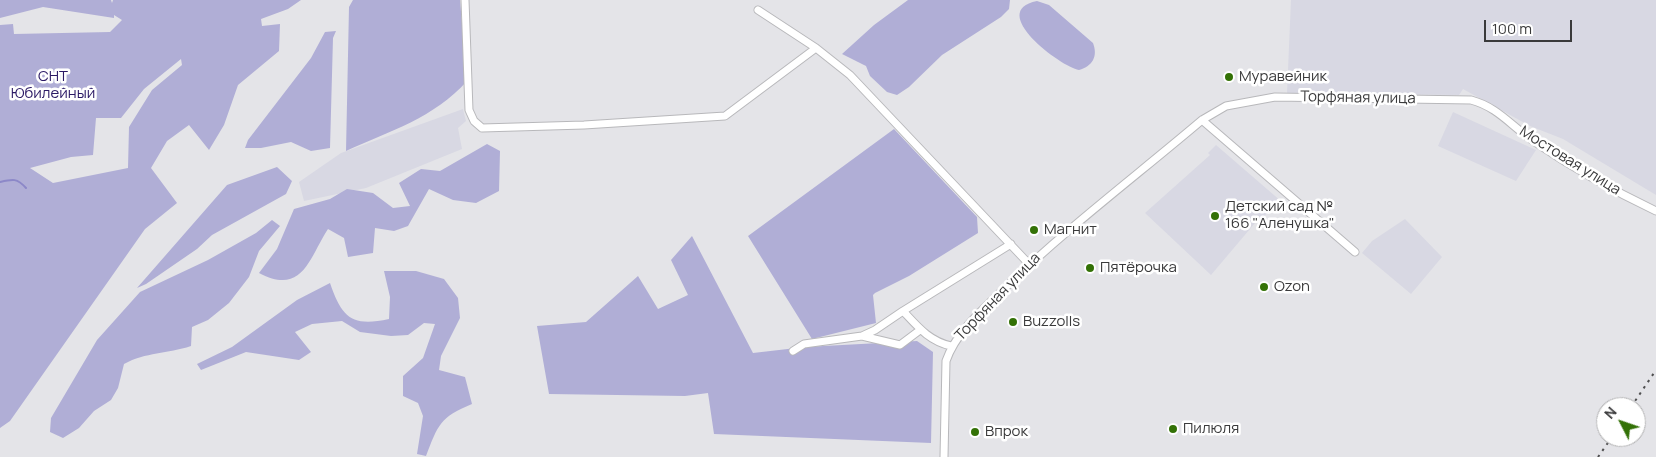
<!DOCTYPE html>
<html>
<head>
<meta charset="utf-8">
<style>
	body { margin:0 }
	#map { position:relative; width:1656px; height:457px; overflow:hidden; background:#e4e4e8; font-family:Manrope,sans-serif }
	canvas { display:block }
	.north { position:absolute; left:1596px; top:397px; width:50px; height:50px; box-sizing:border-box; background:#fff; border:1px solid #b0b0b1; border-radius:50%; rotate:311deg; font-size:14px; font-weight:700; line-height:20px; text-align:center; color:#3a3a3b }
	.north::after { content:''; display:block; margin:auto; width:18px; height:22px; background:#337106; clip-path:polygon(50% 0,100% 100%,50% 72%,0 100%) }
	.scale { position:absolute; left:1484px; top:20px; width:88px; height:22px; box-sizing:border-box; border:2px solid #3a3a3b; border-top:0; padding-left:6px; font-size:15px; line-height:18px; white-space:nowrap; color:#3a3a3b; -webkit-text-stroke:4px #fff; paint-order:stroke }
</style>
</head>
<body>
<div id="map">
<canvas width="1656" height="457"></canvas>
<div class="north">N</div>
<div class="scale">100 m</div>
</div>
<script>
const ctx = document.querySelector('canvas').getContext('2d');
ctx.lineJoin = 'round';
function paint(path, color) { ctx.fillStyle = color; ctx.fill(path, 'evenodd'); }
function strokePath(path, color, width, dash) { ctx.strokeStyle = color; ctx.lineWidth = width; ctx.lineCap = dash ? 'butt' : 'round'; ctx.setLineDash(dash || []); ctx.stroke(path); }
function drawText(font, color, halo, rows, align = 'center') {
  ctx.font = font + ' Manrope,sans-serif'; ctx.lineWidth = 5; ctx.setLineDash([]); ctx.textBaseline = 'middle'; ctx.strokeStyle = halo; ctx.fillStyle = color; for (const [text, x, y, turn = 0] of rows) {
    ctx.save(); ctx.translate(x, y); ctx.rotate((+turn || 0) * Math.PI / 180); ctx.textAlign = isNaN(turn) ? turn : align; if (halo) ctx.strokeText(text, 0, 0); ctx.fillText(text, 0, 0); ctx.restore();
  }
}
const built = new Path2D(`
	M1291,0H1656V195L1563,139L1530,126L1463,89L1459,95L1287,93Z
	M463,109L466,121L458,128L462,149L366,188L304,201L299,182L341,153Z
	M1453,112L1536,150L1516,181L1438,146Z
	M1216,145L1282,202L1255,223L1211,275L1145,213L1210,155L1208,153Z
	M1405,219L1442,257L1411,294L1362,253L1372,241Z`);
const green = new Path2D(`
	M0,0H111L112,3L113,0H301L288,9L261,19L262,26L280,24L279,51L238,85L224,125L209,150L189,125L167,141L151,168L177,203L145,229L10,421L0,428V25L13,24L14,34L110,32L122,20L114,15V18L43,7L0,18ZM181,59L182,65L152,90L129,127L128,168L53,183L30,168L71,157L93,155L96,118H121L144,89Z
	M353,0H460L467,81C434,118 390,131 346,151L349,7Z
	M908,0H1010L1009,9L1001,17L942,55L909,87L897,95L887,92L870,76L866,66L842,54L874,25Z
	M1037,1L1049,5L1093,43C1098,56 1093,66 1079,70C1061,67 986,11 1037,1Z
	M336,31L333,38L330,148L311,151L291,142L261,148H245L248,140L311,58L325,32Z
	M894,129L977,217L978,233L909,276L875,293L873,295L876,323L812,339L748,236Z
	M487,144L500,151L499,191L476,203L453,200L429,189L408,226L394,231L375,228L373,253L348,257L344,238L328,229C309,258 303,296 259,273L277,249L294,209L330,199L347,189L373,193L393,208L410,206L399,183L421,169L440,171Z
	M277,167L292,181L286,194L212,235L197,249L146,284L137,288L227,185Z
	M272,220L280,226L259,251L249,277L229,303L208,320L192,327L191,346C167,354 146,352 124,364L118,388L111,400L94,411L79,428L63,438L50,432L51,418L97,340L140,292L208,260L256,233Z
	M692,236L753,353L805,347L917,341L933,352L931,443L714,434L708,393L685,396L549,394L537,326L586,322L638,276L658,309L688,295L671,260Z
	M384,271H416L444,279L458,298L460,318L441,356L439,370L465,377L472,404C440,417 438,425 426,456L417,454L423,416L418,403L403,396V376L423,358L435,324L424,323L408,335L391,336L360,332L342,321L312,324L295,332L311,352L299,360L246,352L201,370L197,364L232,347L297,300L330,283C342,318 352,327 389,319L390,297Z`);
const stream = new Path2D(`
	M0,182C13,179 17,178 26,188`);
const street = new Path2D(`
	M465,0L469,110L474,121L482,128L584,125L725,116L816,48
	M758,10L816,48L850,75L1029,264
	M1202,120L1355,252
	M862,336L875,330L903,311
	M951,346C929,341 918,327 903,311L1011,244
	M793,351L804,344L862,336L900,345L920,330
	M944,457L946,361C956,332 983,309 1005,288C1067,228 1136,176 1202,120L1226,106L1275,97L1471,100C1498,107 1512,127 1535,142C1573,168 1614,191 1656,211`);
const rail = new Path2D(`
	M1631,407L1656,370
	M1598,457L1612,437`);
const markers = [
	[1229,77,5,"#337106"],
	[1215,216,5,"#337106"],
	[1034,230,5,"#337106"],
	[1090,268,5,"#337106"],
	[1264,287,5,"#337106"],
	[1013,322,5,"#337106"],
	[1173,429,5,"#337106"],
	[975,432,5,"#337106"]
];
const parkNames = [
	["СНТ",53,77],
	["Юбилейный",53,94]
];
const poiNames = [
	["Муравейник",1239,77],
	["Детский сад №",1225,207],
	["166 \"Аленушка\"",1225,224],
	["Магнит",1044,230],
	["Пятёрочка",1100,268],
	["Ozon",1274,287],
	["Buzzolls",1023,322],
	["Пилюля",1183,429],
	["Впрок",985,432]
];
const streetNames = [
	["Торфяная улица",1358,98,1],
	["Мостовая улица",1570,161,32],
	["Торфяная улица",998,297,-46]
];
paint(built, '#d8d8e3');
paint(green, '#b0aed6');
strokePath(stream, '#8c88c8', 2);
strokePath(street, '#b8b8bb', 9);
strokePath(street, '#fff', 7);
strokePath(rail, '#4f4f50', 2, [2.5, 5]);
for (const [x, y, r, color] of markers) { const dot = new Path2D(); dot.arc(x, y, r, 0, 2 * Math.PI); ctx.fillStyle = color; ctx.fill(dot); strokePath(dot, '#fff', 2); }
drawText('15px', '#2b1965', '#fff', parkNames);
drawText('15px', '#3a3a3b', '#fff', poiNames, 'left');
drawText('15px', '#3a3a3b', '#fff', streetNames);
</script>
</body>
</html>
